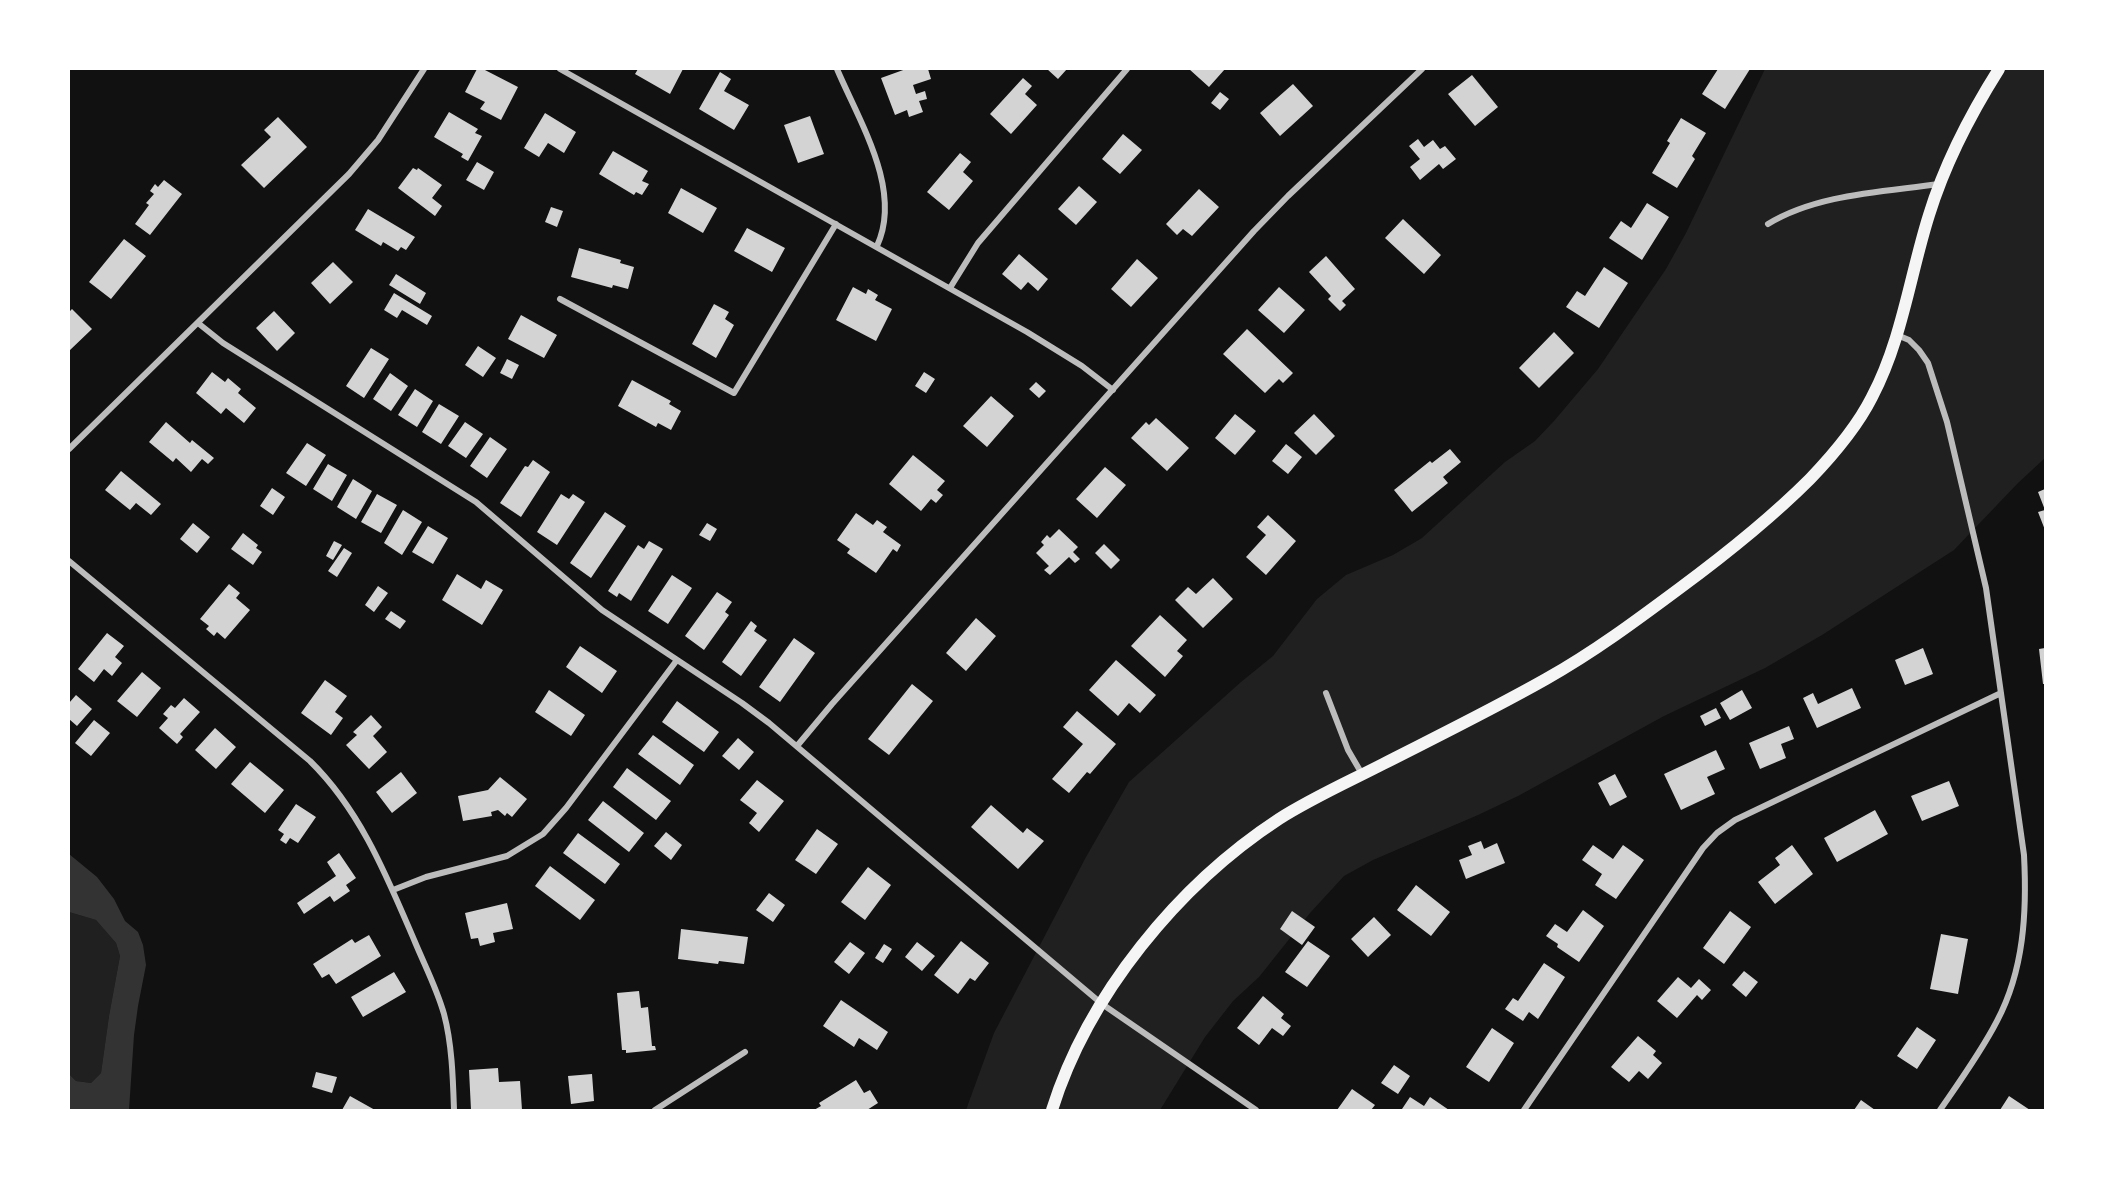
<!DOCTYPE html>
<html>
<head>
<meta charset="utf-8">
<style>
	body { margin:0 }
	#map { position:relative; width:2114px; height:1179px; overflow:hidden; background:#111; font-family:Figtree,sans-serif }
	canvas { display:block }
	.frame { position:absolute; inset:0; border:70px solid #fff; pointer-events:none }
</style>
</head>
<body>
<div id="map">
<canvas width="2114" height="1179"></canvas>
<div class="frame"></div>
</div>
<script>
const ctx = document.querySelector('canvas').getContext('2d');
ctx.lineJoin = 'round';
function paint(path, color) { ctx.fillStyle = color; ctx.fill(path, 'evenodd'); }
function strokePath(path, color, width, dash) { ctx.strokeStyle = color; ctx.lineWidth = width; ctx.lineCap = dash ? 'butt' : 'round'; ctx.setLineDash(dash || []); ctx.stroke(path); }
const green = new Path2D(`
	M1765,69H2045V458L2018,483L1954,550L1822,635L1765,668L1664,716L1518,796L1478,815L1373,860L1344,876L1310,913L1259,977L1233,1001L1205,1037L1160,1110H966L994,1033L1086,857L1129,782L1241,682L1273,656L1317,599L1346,575L1393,555L1422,538L1505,462L1535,441L1554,421L1598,369L1666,269L1686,233Z
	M69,912L96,920L116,943L120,956L109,1016L101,1073L91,1083L76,1081L69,1074Z`);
const water = new Path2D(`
	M69,854L97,877L114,899L125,921L138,932L143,945L146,965L138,1006L134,1035L129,1110H69V1074L76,1081L91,1083L101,1073L109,1016L120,956L116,943L96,920L69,912Z`);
const building = new Path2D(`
	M477,69H483L518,87L501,120L480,109L485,102L465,92Z
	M638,69H683L670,94L635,74Z
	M906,69H928L931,79L913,85L916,94L925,91L927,99L919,101L923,112L909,117L907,110L895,115L881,78Z
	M1047,69H1067L1058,79Z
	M1189,69H1225L1209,87Z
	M1718,69H1750L1725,109L1702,94Z
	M720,72L731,79L724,91L749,105L734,130L699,109Z
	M1472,75L1498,107L1475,126L1448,94Z
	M1023,78L1032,86L1025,94L1037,105L1011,134L990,114Z
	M1293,84L1313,106L1280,136L1260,113Z
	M1220,92L1229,99L1220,110L1211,103Z
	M449,112L478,129L475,133L482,136L468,161L461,157L463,154L434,137Z
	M545,113L576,132L564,153L548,143L539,157L524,148Z
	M810,116L824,154L798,163L784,125Z
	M278,117L307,147L264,188L241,165L271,137L264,130Z
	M1681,118L1706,133L1692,156L1695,159L1677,188L1652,173L1670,143L1667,141Z
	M1123,134L1142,150L1120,174L1102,159Z
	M1418,139L1424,147L1433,140L1440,149L1445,146L1456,159L1443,169L1439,164L1420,180L1410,167L1420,159L1409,146Z
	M613,151L648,171L642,181L649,184L642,195L636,192L634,195L599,174Z
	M960,153L971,162L963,172L973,181L949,210L927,192Z
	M477,162L494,172L484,190L466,180Z
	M413,168L417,170L418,168L442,185L432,198L442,206L435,216L398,188Z
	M164,180L182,194L150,235L135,224L149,205L146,203L154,194L150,191L155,184L158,187Z
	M1079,186L1097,202L1076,225L1058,209Z
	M681,188L717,208L703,233L668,213Z
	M1199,189L1219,207L1192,236L1183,229L1177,235L1166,224Z
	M1647,203L1669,217L1642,260L1609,238L1621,221L1631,228Z
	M551,207L563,211L557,227L545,222Z
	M368,209L415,237L406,250L401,247L398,251L383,242L381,246L355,230Z
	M1403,219L1441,255L1424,274L1385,238Z
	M747,228L785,248L772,272L734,251Z
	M124,239L146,256L111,299L89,282Z
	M579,248L621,260L620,263L634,267L628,289L613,285L612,288L571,277Z
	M1019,254L1048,279L1038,291L1028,282L1021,290L1002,274Z
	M1326,256L1355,289L1342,301L1346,305L1340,311L1328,299L1331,296L1309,272Z
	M1137,259L1158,278L1131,307L1111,289Z
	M333,262L353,282L330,304L311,283Z
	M1604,267L1628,283L1599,328L1566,307L1577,291L1585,296Z
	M396,274L426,293L420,304L389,285Z
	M853,287L866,294L868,289L878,295L875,300L892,309L876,341L836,320Z
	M1279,287L1305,310L1284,333L1258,310Z
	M394,293L432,316L427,325L402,310L397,318L384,310Z
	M714,304L729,312L725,319L734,325L716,358L692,344Z
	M72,309L92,329L69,351V312Z
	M274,311L295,333L277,351L256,328Z
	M521,315L557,335L544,358L508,339Z
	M1247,329L1293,373L1283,383L1279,379L1265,393L1223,354Z
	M1554,332L1574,353L1539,388L1519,368Z
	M478,346L496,358L483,377L465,365Z
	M371,348L389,359L364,398L346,386Z
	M507,359L519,365L512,379L500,373Z
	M212,372L225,382L228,378L241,389L238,393L256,408L244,423L226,408L221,414L196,393Z
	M924,372L935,379L926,393L915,386Z
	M390,373L408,386L391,411L373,399Z
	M632,380L671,401L669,404L681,411L671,430L658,423L656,427L618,406Z
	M1036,382L1046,391L1039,398L1029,389Z
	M415,389L433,401L417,427L398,415Z
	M991,396L1014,416L987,447L963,426Z
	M439,404L459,416L441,444L422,432Z
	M1235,414L1256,431L1235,455L1215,438Z
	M1314,414L1335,436L1316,455L1294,433Z
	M1156,418L1189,448L1167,471L1131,438L1146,422L1149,425Z
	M166,422L190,443L192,440L214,458L208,464L202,459L191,472L176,458L173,462L149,442Z
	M465,422L483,434L466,458L448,446Z
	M490,437L507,449L487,478L470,466Z
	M307,443L326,455L306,486L286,473Z
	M1286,444L1302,457L1288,474L1272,461Z
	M1450,449L1461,462L1443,477L1448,483L1412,512L1394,490L1430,461L1432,463Z
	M913,455L945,481L937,490L943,495L936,503L931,499L921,511L889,484Z
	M533,460L550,472L521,517L500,503L525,466L528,467Z
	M328,464L347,475L332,501L313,489Z
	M1105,467L1126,485L1097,518L1076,499Z
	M121,471L161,504L151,515L136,503L130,510L105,490Z
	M353,479L372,491L356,519L337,507Z
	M272,488L285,497L273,515L260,506Z
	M2045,489V530L2038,512L2045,510L2038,492Z
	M377,494L397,505L381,533L361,522Z
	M561,494L569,499L573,494L585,502L557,545L537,532Z
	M403,510L422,522L402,555L384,543Z
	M605,512L626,526L591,578L570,563Z
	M856,513L873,525L877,520L887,527L883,532L901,545L897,552L893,549L876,573L847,553L850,549L837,540Z
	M1268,515L1296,541L1266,575L1246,557L1266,535L1257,527Z
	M193,523L210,537L197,553L180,539Z
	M707,523L717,529L710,541L699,535Z
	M428,526L448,538L433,564L412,552Z
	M1059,529L1078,547L1073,552L1080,559L1075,563L1069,557L1050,575L1044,570L1049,566L1036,553L1044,545L1041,542L1047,535L1050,538Z
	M243,533L258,545L256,548L262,552L253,565L231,549Z
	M334,541L342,545L333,560L326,556Z
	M649,541L663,549L631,601L619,593L617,597L608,591L638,545L644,549Z
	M1104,544L1120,560L1111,569L1095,553Z
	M344,548L352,553L337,577L328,571Z
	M457,574L481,589L486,580L503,590L482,625L442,600Z
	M672,575L692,588L668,624L648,611Z
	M1213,578L1233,599L1203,628L1175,600L1188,587L1196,594Z
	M229,584L240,593L236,598L250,610L225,639L217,632L214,636L206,629L209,626L200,619Z
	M378,586L388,593L374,612L365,605Z
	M717,592L732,602L725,612L729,615L704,650L685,636Z
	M391,611L406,621L400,629L385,619Z
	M1160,615L1187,640L1177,651L1183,656L1165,677L1131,646Z
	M976,618L996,636L966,671L946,653Z
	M751,621L757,626L754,631L767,640L741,676L722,662Z
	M107,633L124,646L115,657L122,663L112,676L104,669L94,682L78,669Z
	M794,638L815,653L780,702L759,687Z
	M580,646L617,671L602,693L566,667Z
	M1923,648L1933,674L1905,685L1895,660Z
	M2045,648V684H2043L2039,649Z
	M1116,660L1156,695L1140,713L1129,703L1118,716L1089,690Z
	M142,672L161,688L137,717L117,701Z
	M325,680L347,696L335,712L343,718L331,735L301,713Z
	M912,684L933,701L889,755L868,739Z
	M1852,688L1861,708L1817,728L1803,698L1813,693L1818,704Z
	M549,690L585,715L571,736L535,712Z
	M1742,690L1752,708L1730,720L1720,703Z
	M76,695L92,709L77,726L69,719V703Z
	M184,698L200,712L180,734L183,737L177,744L159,728L168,718L163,714L171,705L175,708Z
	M677,701L719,732L704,752L662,722Z
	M1716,708L1721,718L1705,726L1700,716Z
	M1077,711L1116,744L1090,774L1087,772L1069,793L1052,779L1083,744L1063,727Z
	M371,715L382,727L373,736L387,752L369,769L346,745L357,735L353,732Z
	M94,720L110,733L91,756L75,743Z
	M1789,726L1794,739L1781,744L1786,758L1760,769L1749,743Z
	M215,728L236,747L216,769L195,750Z
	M653,735L694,765L680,785L638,754Z
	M738,738L754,752L739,770L722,756Z
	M1716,750L1725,769L1707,777L1715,794L1681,810L1664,774Z
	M250,762L284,790L265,813L231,784Z
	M627,768L671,801L656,820L613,787Z
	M401,772L417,793L392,813L376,792Z
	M1615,774L1627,797L1610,806L1598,783Z
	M500,777L527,799L512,817L507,813L505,816L498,810L491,812L492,816L463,821L458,796L488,790Z
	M757,780L784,801L759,832L749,823L757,813L740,800Z
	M1949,781L1959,806L1922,821L1911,796Z
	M603,801L644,833L629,852L588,820Z
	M296,804L316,817L298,843L290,838L286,844L280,840L284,834L278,830Z
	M991,805L1023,833L1027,828L1044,841L1018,869L971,827Z
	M1875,810L1888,834L1837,862L1824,838Z
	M817,829L838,844L816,874L795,860Z
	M666,832L682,845L671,860L654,846Z
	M578,833L620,864L605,884L563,853Z
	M1481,841L1484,849L1497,843L1505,863L1466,879L1459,860L1472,855L1468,846Z
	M1593,845L1613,859L1623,845L1644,860L1616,899L1595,885L1602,874L1582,860Z
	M1792,845L1813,874L1775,904L1758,882L1780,865L1775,858Z
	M339,853L356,878L346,885L350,891L334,902L330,896L304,914L297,903L336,876L327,862Z
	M550,866L595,900L580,920L535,886Z
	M868,867L891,885L865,920L841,902Z
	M1416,885L1450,912L1431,936L1397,910Z
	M769,893L785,905L773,922L756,910Z
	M507,903L513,929L493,933L495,942L480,946L478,938L471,939L465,913Z
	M1583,910L1604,926L1579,962L1557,947L1558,944L1546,936L1555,924L1567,932Z
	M1292,911L1315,927L1302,945L1280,929Z
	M1730,911L1751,927L1724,964L1703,948Z
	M1374,917L1391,935L1368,957L1351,939Z
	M681,929L748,937L744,964L719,961L718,964L678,959Z
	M1941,934L1968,939L1958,994L1930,989Z
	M369,935L381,956L336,984L329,974L322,978L313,964L352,939L355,943Z
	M961,941L989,963L975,981L970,978L958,994L934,975Z
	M1308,941L1330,956L1307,987L1285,972Z
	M850,942L865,953L849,974L834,962Z
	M917,942L935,956L922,971L905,957Z
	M884,944L892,949L883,963L875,958Z
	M1544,963L1565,977L1538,1019L1529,1012L1523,1021L1505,1009L1513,998L1518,1001Z
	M1744,971L1758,982L1746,997L1732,985Z
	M394,972L406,992L363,1017L351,997Z
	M1678,977L1691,988L1699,979L1711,990L1702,1000L1697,995L1677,1018L1657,1001Z
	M639,991L641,1008L648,1007L652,1046H655L656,1050L626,1053V1050H622L617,993Z
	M1263,996L1284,1014L1281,1018L1291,1026L1283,1036L1272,1028L1259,1045L1237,1028Z
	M841,1000L888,1032L877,1050L859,1038L854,1047L823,1026Z
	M1917,1027L1936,1040L1917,1069L1897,1056Z
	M1492,1028L1514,1043L1489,1082L1466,1067Z
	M1638,1036L1656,1051L1653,1055L1662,1063L1648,1079L1639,1071L1629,1082L1611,1067Z
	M1394,1065L1410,1076L1398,1094L1381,1083Z
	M498,1068L499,1082L520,1081L522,1110H471L469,1070Z
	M316,1072L337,1077L332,1093L312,1087Z
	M592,1074L594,1101L571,1104L568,1076Z
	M856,1080L864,1093L870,1090L878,1103L867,1110H814L821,1106L819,1103Z
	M1352,1089L1375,1105L1371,1110H1337Z
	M350,1096L375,1110H342Z
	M2009,1096L2030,1110H2000Z
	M1410,1097L1424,1106L1430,1097L1449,1110H1404L1402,1109Z
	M1861,1100L1875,1110H1854Z`);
const minor = new Path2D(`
	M560,69L1027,332L1082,366L1113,390
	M837,69C859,121 903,190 877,246
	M1768,224C1817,194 1883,192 1939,184
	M950,288L978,243L1127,69
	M560,299L734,393L836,224
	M198,323L223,343L476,502L602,610L742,703L769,723L1102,1004L1256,1110
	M1897,335L1909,340L1919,350L1928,363L1947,422L1986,588L2024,855C2027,912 2024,970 1997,1021C1981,1052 1960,1081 1940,1110
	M69,449L349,174L378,140L424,69
	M69,561L310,761C361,811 387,877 415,942C425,966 437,989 444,1014C452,1044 453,1079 454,1110
	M1326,693L1348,750L1362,774
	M797,746L832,704L1254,231L1288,196L1422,69
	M393,890L426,877L507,856L543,834L566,808L677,660
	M655,1110L745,1052
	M1524,1110L1703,848L1717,833L1735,820L2001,693`);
const secondary = new Path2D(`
	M1052,1110C1088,995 1178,885 1279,819C1312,798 1348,782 1383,764C1438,736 1493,709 1546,679C1594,652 1637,620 1680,588C1726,554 1770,519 1810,479C1833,455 1857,427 1872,397C1902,340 1910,275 1929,215C1945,163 1970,115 1999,69`);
paint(green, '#202020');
paint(water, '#333');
paint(building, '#d3d3d3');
strokePath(minor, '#bcbcbc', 6);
strokePath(secondary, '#f5f5f5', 12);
</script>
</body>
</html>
